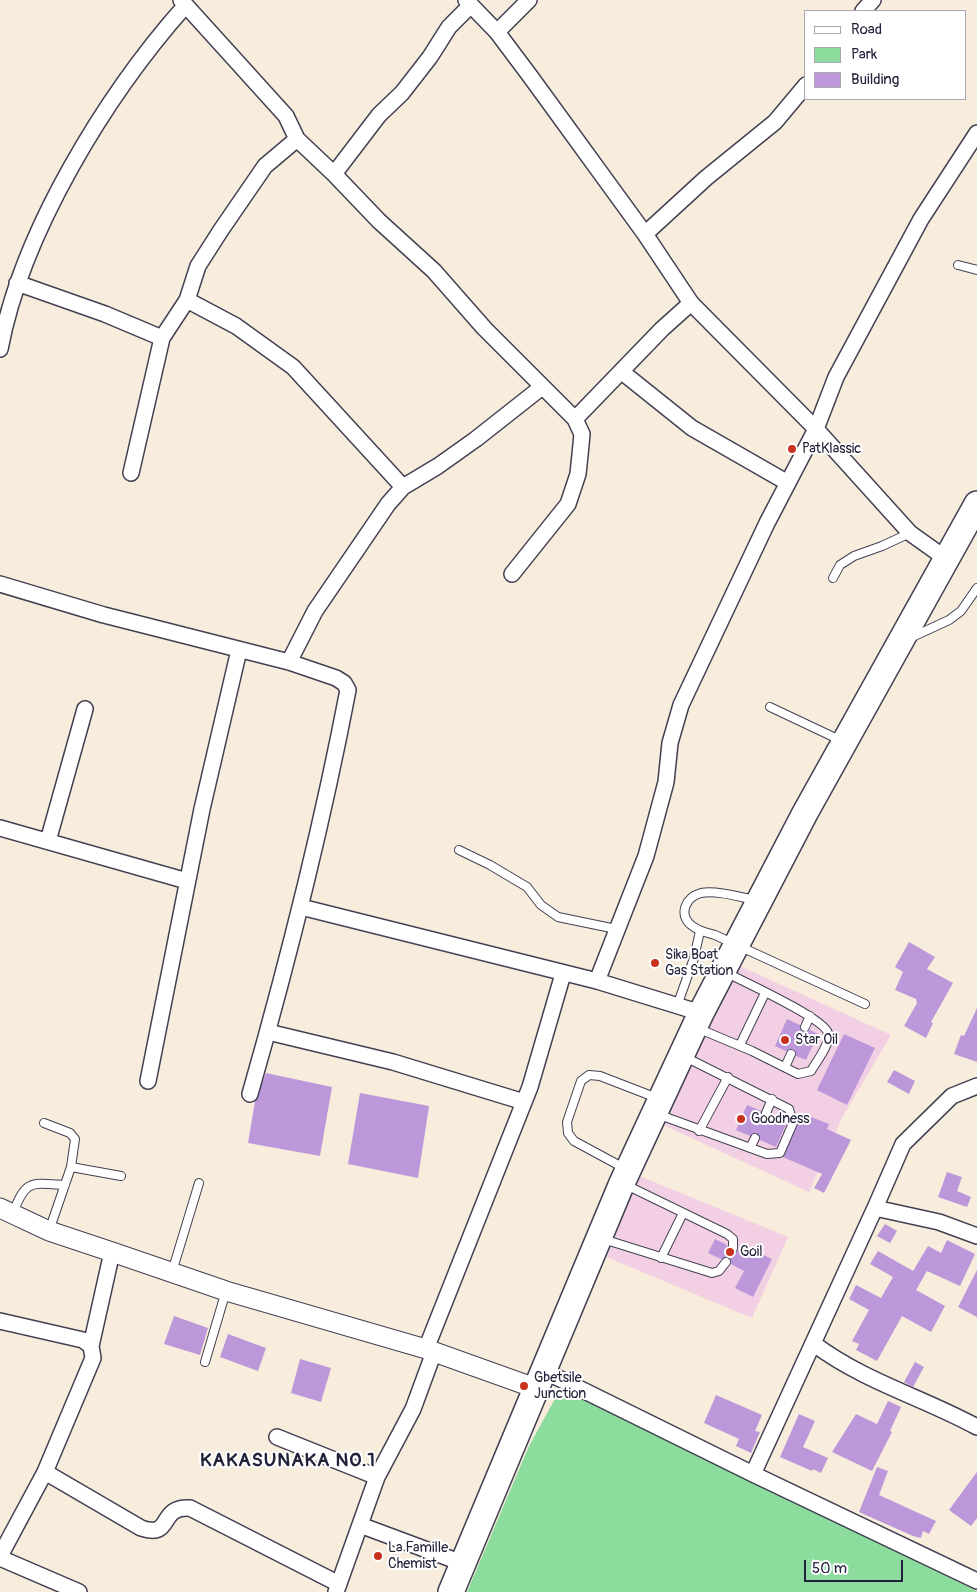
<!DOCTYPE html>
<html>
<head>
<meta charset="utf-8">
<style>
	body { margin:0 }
	#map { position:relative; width:977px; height:1592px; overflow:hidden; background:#f8ecdc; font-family:Pangolin,sans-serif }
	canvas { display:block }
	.legend { position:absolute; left:804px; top:10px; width:162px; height:90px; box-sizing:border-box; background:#fff; border:1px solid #a7a7b1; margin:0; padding:6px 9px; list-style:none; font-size:15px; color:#22223b }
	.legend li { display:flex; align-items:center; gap:10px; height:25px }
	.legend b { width:25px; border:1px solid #a7a7b1 }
	.scale { position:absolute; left:804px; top:1560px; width:99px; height:22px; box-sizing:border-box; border:2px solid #22223b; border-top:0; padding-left:6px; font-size:15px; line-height:18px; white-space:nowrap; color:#22223b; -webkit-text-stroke:4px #fff; paint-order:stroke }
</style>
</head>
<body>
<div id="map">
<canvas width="977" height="1592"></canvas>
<ul class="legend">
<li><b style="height:6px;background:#fff"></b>Road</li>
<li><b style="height:14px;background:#8bdc9d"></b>Park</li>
<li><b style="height:14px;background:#bc98db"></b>Building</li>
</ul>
<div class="scale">50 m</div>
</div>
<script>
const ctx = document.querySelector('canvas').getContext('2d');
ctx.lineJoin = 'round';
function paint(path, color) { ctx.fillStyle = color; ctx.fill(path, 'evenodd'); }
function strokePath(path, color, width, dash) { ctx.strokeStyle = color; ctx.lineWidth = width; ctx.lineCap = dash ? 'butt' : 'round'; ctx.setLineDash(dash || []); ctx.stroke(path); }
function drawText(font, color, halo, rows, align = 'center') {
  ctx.font = font + ' Pangolin,sans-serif'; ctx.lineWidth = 4; ctx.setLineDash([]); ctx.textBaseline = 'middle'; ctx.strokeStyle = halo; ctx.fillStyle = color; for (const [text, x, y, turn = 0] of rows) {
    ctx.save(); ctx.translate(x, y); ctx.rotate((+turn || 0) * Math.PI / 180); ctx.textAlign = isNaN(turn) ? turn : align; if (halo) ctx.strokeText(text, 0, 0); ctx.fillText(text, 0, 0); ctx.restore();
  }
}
const built = new Path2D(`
	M740,966L891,1035L843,1116L809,1192L661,1124L693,1049Z
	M637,1175L788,1237L752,1318L604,1256Z`);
const green = new Path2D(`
	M561,1388L977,1591V1592H467L529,1446Z`);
const building = new Path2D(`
	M909,942L935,957L927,969L953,983L931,1022L933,1023L926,1038L904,1026L917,1003L916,999L895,990L903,972L895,967Z
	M977,1008V1062L954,1054L961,1035L964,1036Z
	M787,1019L800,1025L802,1032L810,1030L818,1034L806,1060L796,1056L794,1049L786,1051L775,1046Z
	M844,1034L875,1048L847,1105L817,1090Z
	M894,1070L915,1081L909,1094L887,1082Z
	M266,1073L332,1087L320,1156L248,1143L255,1101Z
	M360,1093L429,1106L418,1178L348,1164Z
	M747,1105L761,1111L764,1118L771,1115L787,1122L776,1147L760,1140L757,1133L750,1136L736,1130Z
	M801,1113L829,1124L827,1129L851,1140L824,1193L814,1188L822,1174L783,1157Z
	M947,1172L962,1177L957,1191L971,1197L967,1207L938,1197Z
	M885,1224L897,1231L890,1243L877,1236Z
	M715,1239L727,1245L731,1253L738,1250L753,1258L757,1252L772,1259L753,1297L735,1288L744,1271L731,1264L729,1257L721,1259L708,1253Z
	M947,1240L975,1254L960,1286L927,1271L916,1290L945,1306L931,1332L902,1316L877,1361L856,1350L859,1344L852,1341L869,1310L849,1299L856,1285L881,1298L893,1277L870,1264L878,1251L913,1271L928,1246L941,1253Z
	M977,1270V1317L958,1307Z
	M174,1316L208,1328L200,1355L164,1344Z
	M228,1334L266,1348L258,1371L220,1357Z
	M300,1359L331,1368L321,1402L291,1393Z
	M915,1362L924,1367L913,1387L904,1382Z
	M716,1395L762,1415L755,1431L760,1432L751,1453L736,1446L739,1439L704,1423Z
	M888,1401L901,1407L890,1431L892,1432L872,1471L832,1452L856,1414L877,1424Z
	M799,1414L815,1421L803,1447L828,1458L821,1473L813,1469L812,1471L780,1457Z
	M877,1467L888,1471L879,1495L936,1521L929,1534L923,1531L921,1538L913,1536L859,1512Z
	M977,1472V1518L971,1526L949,1510Z`);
const service = new Path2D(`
	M958,265L977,270
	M833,578L840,565L854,556L882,546L910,533
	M910,638L949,620L961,611L977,588
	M770,707L842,741
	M459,850L490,865L527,887L541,905L558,917L616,929
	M755,900C739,897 717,890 701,893C686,897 678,914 691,925C698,931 707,933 715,935L865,1004
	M677,1006L694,958L700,931
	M805,1027L810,1016
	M697,1028L752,1051L798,1074L811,1071C816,1062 831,1044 828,1033C824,1018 742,981 725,972
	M740,1045L765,993
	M785,1067L791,1054
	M766,1113L772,1099
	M657,1114L767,1154L780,1153L793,1123L789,1109L683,1056
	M44,1123L70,1133L75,1139L71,1167L49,1231
	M699,1131L728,1077
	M750,1148L755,1138
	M71,1167L121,1176
	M624,1168L574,1141L568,1133L567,1122L581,1081L589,1075L600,1076L657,1098
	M624,1184L727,1234L733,1239V1248
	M13,1213C26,1179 31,1183 65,1185
	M603,1239L712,1273L719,1271L726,1262
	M661,1258L683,1213
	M172,1272L199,1183
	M205,1362L226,1291`);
const minor = new Path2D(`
	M181,0L286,116L297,139L334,174L379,221L434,271L484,328L575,419L582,434L580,455L578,474L568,504L512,574
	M466,0L497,32L530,76L645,234L691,303L816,429L910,533L945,558
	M863,11L873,0
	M497,32L529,0
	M334,174L379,115L402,93L430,57L449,27L471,5
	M645,234L706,178L775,122L806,85
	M17,283L105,314L162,338L187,300L198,266L221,230L265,166L297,139
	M187,300L236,326L293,367L403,487
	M0,349C22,232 106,95 185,6
	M622,372L692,428L788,483
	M575,419L662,329L691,303
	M131,473L162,338
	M0,584L104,615L289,662L336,678L344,683L348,690C322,826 288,961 250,1094
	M289,662L315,611L388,504L403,487L438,466L476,439L542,387
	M0,828L187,881
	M48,841L85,709
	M301,907L597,981L701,1013
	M597,981L646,856L666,782L670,743L681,705L767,523L816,429L836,377L921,219L977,133
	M268,1032L393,1062L524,1102
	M148,1081L202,809L239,650
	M875,1208L903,1144L952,1096L977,1086
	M0,1321L83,1340L91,1346L93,1358L45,1472L0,1556
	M814,1344C865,1382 922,1397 977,1427
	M91,1346L112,1252
	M426,1349L530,1087L563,974
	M542,1370L753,1474L977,1581
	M277,1437L377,1477L336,1592
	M45,1472L141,1528C174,1539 157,1506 190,1508L339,1584
	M753,1474L875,1208L939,1222L977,1236
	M377,1477L413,1409L434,1352
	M360,1525L462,1563
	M0,1558L79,1592`);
const tertiary = new Path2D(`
	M0,1208L49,1231L112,1252L226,1291L426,1349L535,1388`);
const trunk = new Path2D(`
	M451,1592L622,1183L701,1013L805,813L977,504`);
const markers = [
	[792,449,5,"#c8321e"],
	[655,963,5,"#c8321e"],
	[785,1040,5,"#c8321e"],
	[741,1119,5,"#c8321e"],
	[730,1252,5,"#c8321e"],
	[524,1386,5,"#c8321e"],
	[378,1556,5,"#c8321e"]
];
const poiNames = [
	["PatKlassic",802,449],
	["Sika Boat",665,955],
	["Gas Station",665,971],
	["Star Oil",795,1040],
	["Goodness",751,1119],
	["Goil",740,1252],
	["Gbetsile",534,1378],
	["Junction",534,1394],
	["La Famille",388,1548],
	["Chemist",388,1564]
];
const districtNames = [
	["KAKASUNAKA NO.1",288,1461]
];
paint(built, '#f2cfe2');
paint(green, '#8bdc9d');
paint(building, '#bc98db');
strokePath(service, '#424053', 10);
strokePath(minor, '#424053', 18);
strokePath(tertiary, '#424053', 21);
strokePath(trunk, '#424053', 28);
strokePath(service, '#fff', 8);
strokePath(minor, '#fff', 15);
strokePath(tertiary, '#fff', 19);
strokePath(trunk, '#fff', 25);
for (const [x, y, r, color] of markers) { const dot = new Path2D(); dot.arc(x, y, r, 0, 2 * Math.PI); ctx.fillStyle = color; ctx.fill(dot); strokePath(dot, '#fff', 2); }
drawText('14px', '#22223b', '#fff', poiNames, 'left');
ctx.letterSpacing = '1px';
drawText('bold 19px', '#22223b', '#fff', districtNames);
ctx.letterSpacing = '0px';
</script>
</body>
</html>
